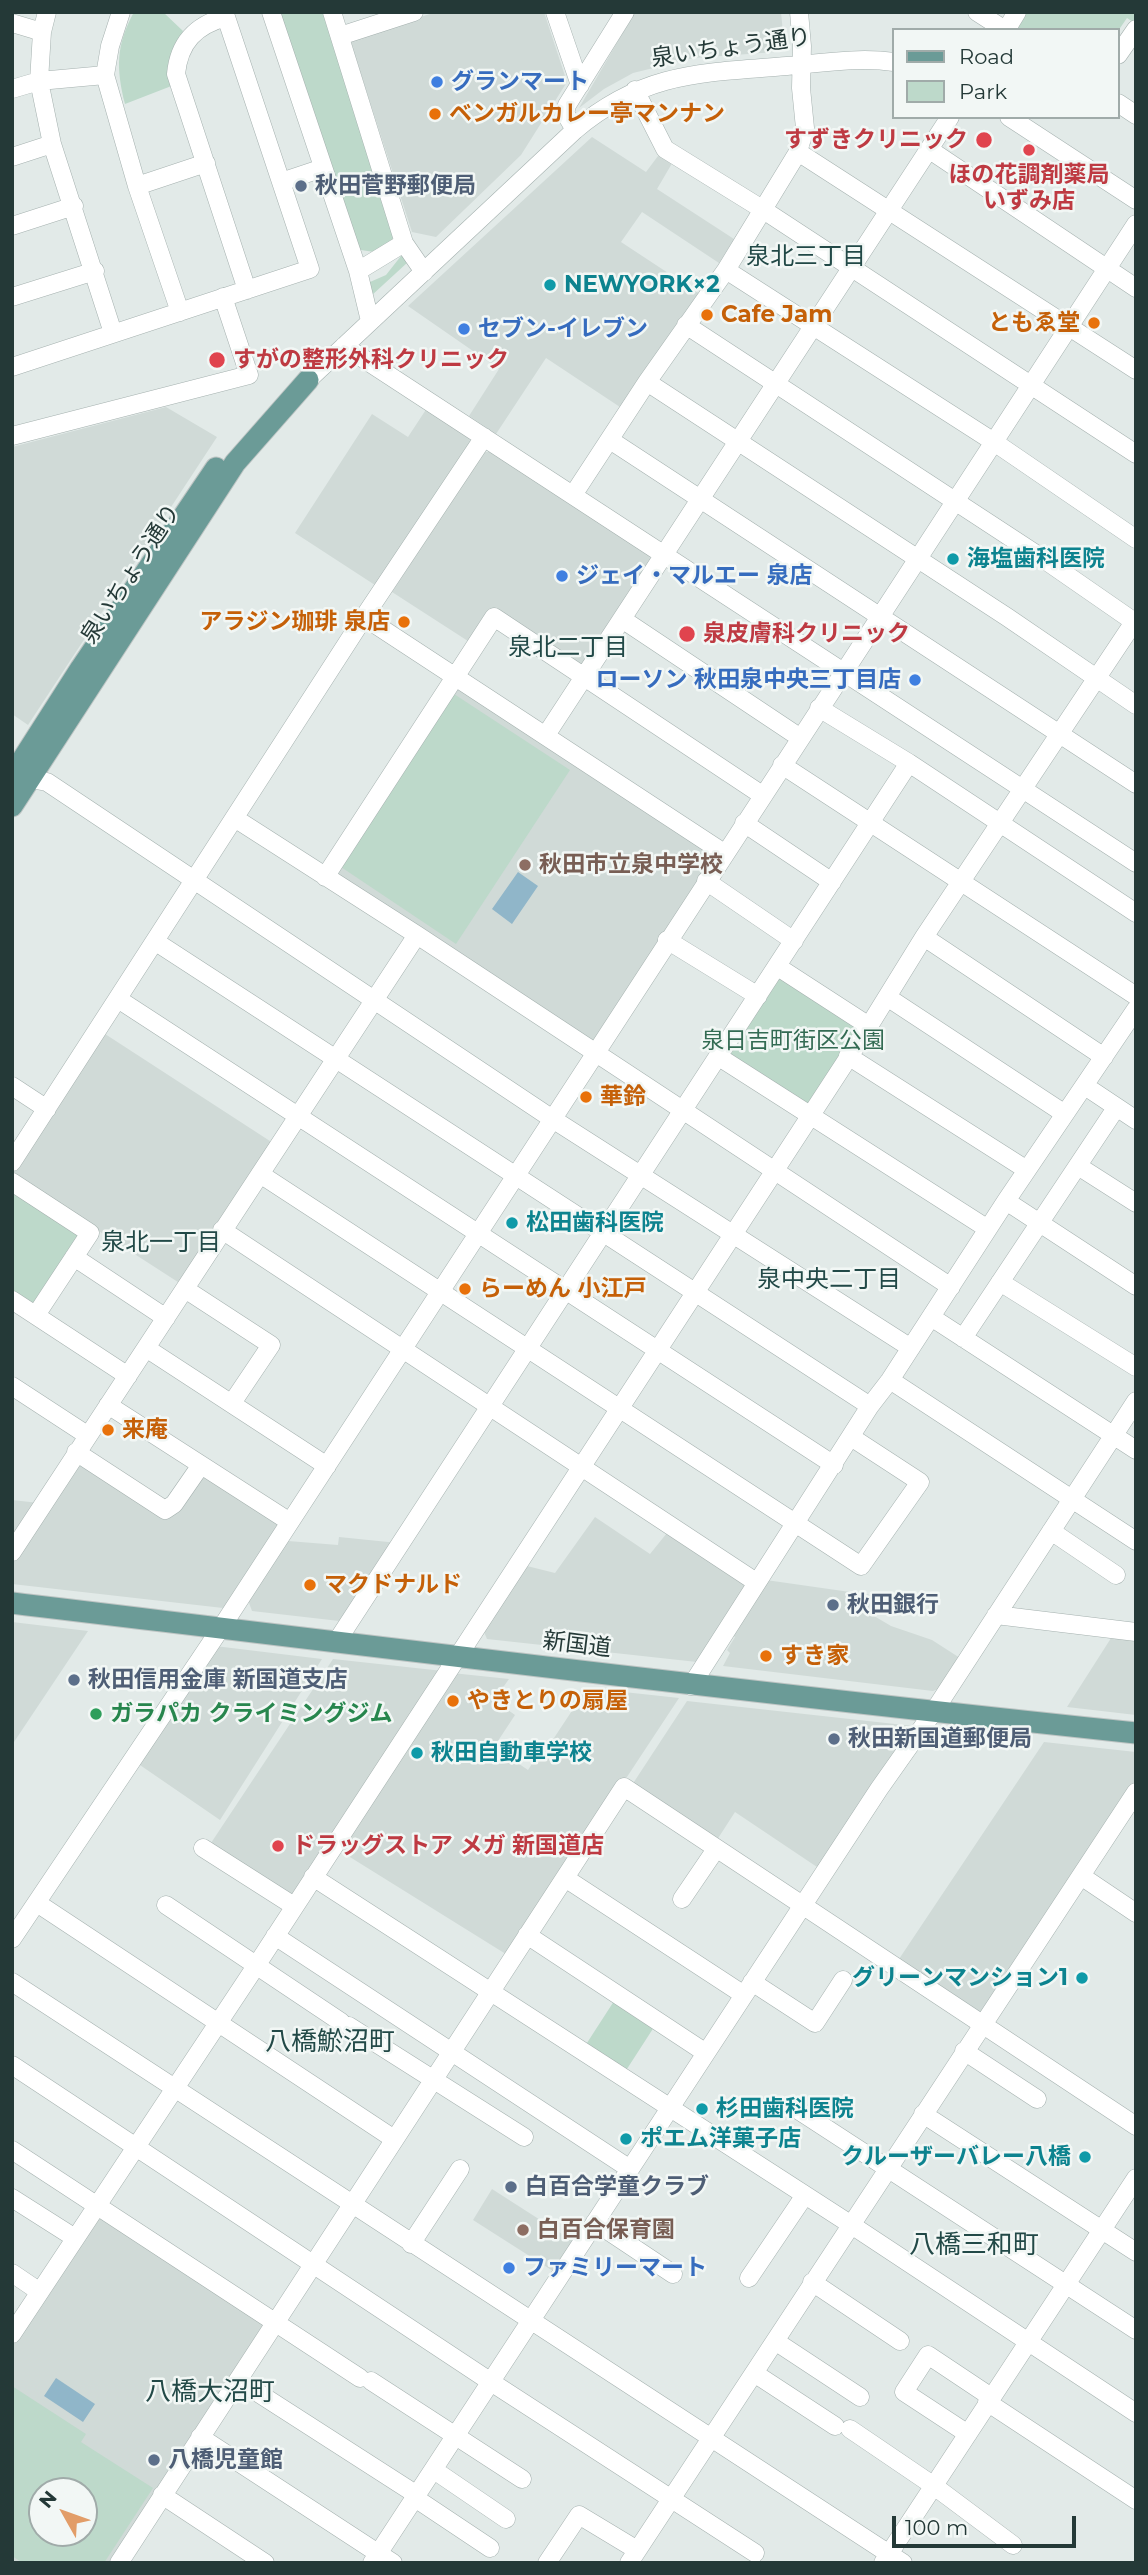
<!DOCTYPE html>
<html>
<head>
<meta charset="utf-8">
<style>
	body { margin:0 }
	#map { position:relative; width:1148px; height:2575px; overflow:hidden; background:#e2eae8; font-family:Montserrat,sans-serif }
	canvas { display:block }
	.frame { position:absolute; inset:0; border:14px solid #243937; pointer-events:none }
	.legend { position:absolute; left:892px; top:28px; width:228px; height:91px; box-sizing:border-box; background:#f2f7f5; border:2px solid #a0aba9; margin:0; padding:9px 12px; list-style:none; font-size:21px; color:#243937 }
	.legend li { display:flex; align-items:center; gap:14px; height:35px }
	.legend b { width:35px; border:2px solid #a0aba9 }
	.north { position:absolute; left:28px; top:2477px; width:70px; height:70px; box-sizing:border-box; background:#f2f7f5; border:2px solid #a0aba9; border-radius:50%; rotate:310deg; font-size:19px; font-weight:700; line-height:28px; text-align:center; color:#243937 }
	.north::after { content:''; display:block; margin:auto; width:24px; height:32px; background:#e29d68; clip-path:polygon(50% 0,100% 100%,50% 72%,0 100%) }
	.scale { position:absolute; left:892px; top:2516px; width:184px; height:32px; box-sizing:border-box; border:4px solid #243937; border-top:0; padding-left:9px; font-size:21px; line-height:24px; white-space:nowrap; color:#243937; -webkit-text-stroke:5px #f2f7f5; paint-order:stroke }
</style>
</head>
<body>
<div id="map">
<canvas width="1148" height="2575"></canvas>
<div class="frame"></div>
<ul class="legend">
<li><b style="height:9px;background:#6b9b97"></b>Road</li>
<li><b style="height:19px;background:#bdd9ca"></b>Park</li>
</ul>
<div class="north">N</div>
<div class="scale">100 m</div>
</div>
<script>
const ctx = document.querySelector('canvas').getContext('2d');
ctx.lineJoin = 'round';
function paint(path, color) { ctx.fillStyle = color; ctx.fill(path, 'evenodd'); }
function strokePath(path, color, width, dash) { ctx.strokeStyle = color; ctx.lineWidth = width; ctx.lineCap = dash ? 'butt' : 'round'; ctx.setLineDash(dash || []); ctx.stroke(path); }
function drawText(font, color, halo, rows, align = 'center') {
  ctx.font = font + ' Montserrat,"Noto Sans JP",sans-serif'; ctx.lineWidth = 5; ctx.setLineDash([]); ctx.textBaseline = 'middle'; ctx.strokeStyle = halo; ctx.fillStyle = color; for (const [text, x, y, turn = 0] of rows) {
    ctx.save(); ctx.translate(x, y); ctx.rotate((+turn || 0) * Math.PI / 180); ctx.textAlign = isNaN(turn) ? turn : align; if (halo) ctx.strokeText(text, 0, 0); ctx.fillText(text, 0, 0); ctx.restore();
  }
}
const built = new Path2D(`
	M436,12H544L567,82L521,155L436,237L412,232L350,40Z
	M635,12H781L784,43L775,52L694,58L633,73L604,89L579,108Z
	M592,137L646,172L661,152L674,160L657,189L734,239L719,263L642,212L621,242L700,294L623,409L546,358L496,434L469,416L499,369L408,306Z
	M166,407L217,437L28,725L12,714V447Z
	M427,408L469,436L471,447L378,587L295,533L372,414L408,437Z
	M484,452H492L648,553L652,563L587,664L578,666L493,610L471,643L392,592Z
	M455,677L724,853L595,1054L325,877Z
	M102,1032L273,1143L181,1284L12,1175V1171Z
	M81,1463L167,1519L199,1473L276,1518L278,1528L229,1604L223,1608L12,1584V1561Z
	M12,1500L39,1503L12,1542Z
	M595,1517L650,1554L671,1528L749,1586L697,1662L487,1639L482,1627L523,1565L555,1573Z
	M339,1537L398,1543L348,1622L252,1611L248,1600L288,1541L338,1545Z
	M766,1580L871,1595L869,1613L891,1626L932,1640L960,1658L938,1689L933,1691L723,1666L730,1653L727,1650L735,1637L731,1634Z
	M12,1622L88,1631L12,1745Z
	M1113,1635L1136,1637V1715L1067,1707Z
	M215,1646L322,1659L220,1820L137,1763Z
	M333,1659L443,1671L297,1892L290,1895L211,1843Z
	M452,1673L509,1679L494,1700L515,1715L494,1747L528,1770L548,1739L552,1741L587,1688L679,1698L509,1956L337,1849Z
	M687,1701L913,1726L820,1869L735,1812L715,1843L630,1788Z
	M1044,1742L1136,1752V1782L984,2018L897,1962Z
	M492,2189L573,2241L553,2271L473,2220Z
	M100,2212L269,2324L111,2563H14L12,2345ZM42,2491H84V2533H42Z`);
const green = new Path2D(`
	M134,12H163L183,31L178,40L174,85L125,104C116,68 116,45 134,12Z
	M275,12H326L395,234L391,242L374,252L361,250L355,245Z
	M1025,12H1136V24L1127,18L1118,31L1019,30L1018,23Z
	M405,255L408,262L371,296L366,286L370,282L386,275L401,256Z
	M454,694L570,770L456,944L341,867Z
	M777,976L859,1030L809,1106L728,1058Z
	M12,1187L82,1233L36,1306L12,1295Z
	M616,1998L656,2024L625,2072L585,2046Z
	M12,2386L86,2434L81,2442L153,2488L104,2563H23L12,2556ZM84,2491V2533H42V2491Z`);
const water = new Path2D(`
	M518,872L538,886L512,924L492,909Z
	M56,2378L95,2404L83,2422L44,2396Z`);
const minor = new Path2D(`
	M47,12L42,32L39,81L52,144L113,333
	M121,12L110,46L105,75L137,186L180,312
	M271,12L358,271L370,321
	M332,12L404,243L424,272
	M555,12L580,85
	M977,12L1005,30
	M12,23L42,32
	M1006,30L1017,12
	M340,36L414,12
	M1118,55L1136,29
	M12,89L39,81L105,75
	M635,90L665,149L762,209L1136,454
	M1118,103L1136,115
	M1009,117L1136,200
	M575,130L565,113L567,105L625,12
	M930,150L1136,288
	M798,152L1136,370
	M12,157L52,144
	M281,182L323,168
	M137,186L206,163
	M12,226L74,206
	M726,270L994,442L1136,539
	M358,271L404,243
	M12,297L95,271
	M686,325L1045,560L1136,623
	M344,346L1136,863
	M12,367C111,334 211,302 310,269L226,17C196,25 179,42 176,74L247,290
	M308,380L575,130C644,72 700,73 787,66C822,63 859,57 894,62
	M647,382L1007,617L1136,705
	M12,436L249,375L223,297
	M610,440L1136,784
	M573,495L647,382L726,270L798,152L805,128L801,88L802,46L799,12
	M364,617L724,853
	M622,619L799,737
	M819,708L909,763L1136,913
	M546,735L950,117
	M782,765L1136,996
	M21,773L30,779L47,782L551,1118L911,1348
	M236,819L417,935L951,1287
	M744,823L832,882
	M325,877L494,617L762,795
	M706,881L794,941
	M924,937L1104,1057
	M667,940L758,996
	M156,942L870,1406
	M778,967L869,1026
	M887,997L1065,1114
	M118,999L834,1465
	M848,1056L1027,1170
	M719,1057L988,1229
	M12,1086L47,1109
	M1085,1086L1136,1120
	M12,1162L364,617L484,437
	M1078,1166L1136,1203
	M260,1174L861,1566L920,1482L851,1437
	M12,1182L90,1233L36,1315
	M1006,1201L1136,1286
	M222,1230L756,1582
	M74,1257L166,1318
	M1000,1282L1136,1367
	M185,1289L271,1345L232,1403
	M12,1300L128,1376
	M931,1317L1136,1450
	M963,1338L1116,1108
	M146,1348L327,1466
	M890,1380L1136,1541
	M12,1386L87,1435
	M108,1405L290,1522
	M76,1452L165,1510L174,1504L201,1465
	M1051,1531L1116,1575
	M12,1552L417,935
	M996,1615L1136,1632
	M337,1641L909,763
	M691,1686L870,1406L890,1380L1006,1201L1136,1009
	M203,1848L294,1906
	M1081,1876L1136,1913
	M313,1877L850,2224L1136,2413
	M565,1878L744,1995
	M682,1899L716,1849
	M37,1903L394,2139
	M166,1905L341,2022
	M527,1935L706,2053
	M275,1936L630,2169
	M12,1939L221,1628L1136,224
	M12,1982L903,2563
	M752,1982L815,2023L843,1980
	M349,2026L524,2137
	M964,2051L1037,2099
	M12,2065L491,2382L755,2553
	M798,2110L1136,2330
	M923,2114L1136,2252
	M12,2150L360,2378
	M12,2198L75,2238
	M595,2222L673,2274
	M411,2244L460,2169
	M12,2273L40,2292
	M749,2278L805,2195
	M812,2282L900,2341
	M12,2334L254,1969L869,1026L924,937L1136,619
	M775,2341L860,2397
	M754,2373L835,2426
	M238,2380L417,2495
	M371,2381L522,2479
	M987,2402L1136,2500
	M850,2429L934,2486L1013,2545
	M968,2434L904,2392L928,2355L991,2397
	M200,2437L393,2563
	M434,2470L506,2519
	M162,2495L265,2563
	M415,2498L490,2548
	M119,2563L624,1787L1136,2126
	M372,2563L879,1789L934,1711L1136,1401
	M547,2563L579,2515L637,2550
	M629,2563L1136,1792
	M883,2563L1136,2178`);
const major = new Path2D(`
	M12,776L81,668L216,468
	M12,806L235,463L308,380
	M12,1603C387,1648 761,1694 1136,1733`);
const markers = [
	[437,82,7,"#3f7fe0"],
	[435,114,7,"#e8710a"],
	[984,140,9,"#e0444e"],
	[1029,150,7,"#e0444e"],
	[301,186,7,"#5c6f8a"],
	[550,285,7,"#0f9aa8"],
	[707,315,7,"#e8710a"],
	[1094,323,7,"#e8710a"],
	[464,329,7,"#3f7fe0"],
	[217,360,9,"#e0444e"],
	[953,559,7,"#0f9aa8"],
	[562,576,7,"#3f7fe0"],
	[404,622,7,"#e8710a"],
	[687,634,9,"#e0444e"],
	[915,680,7,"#3f7fe0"],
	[525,865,7,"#8d6e63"],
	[586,1097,7,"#e8710a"],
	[512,1223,7,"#0f9aa8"],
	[465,1289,7,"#e8710a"],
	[108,1430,7,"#e8710a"],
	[310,1585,7,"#e8710a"],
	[833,1605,7,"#5c6f8a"],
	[766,1656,7,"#e8710a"],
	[74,1680,7,"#5c6f8a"],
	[453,1701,7,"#e8710a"],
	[96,1714,7,"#2e9e5b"],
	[834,1739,7,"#5c6f8a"],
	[417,1753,7,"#0f9aa8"],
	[278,1846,7,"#e0444e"],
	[1082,1978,7,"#0f9aa8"],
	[702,2109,7,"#0f9aa8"],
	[626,2139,7,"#0f9aa8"],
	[1085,2157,7,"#0f9aa8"],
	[511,2187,7,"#5c6f8a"],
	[523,2230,7,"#8d6e63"],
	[509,2268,7,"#3f7fe0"],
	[154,2460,7,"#5c6f8a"]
];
const streetNames = [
	["泉いちょう通り",731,48,-8],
	["泉いちょう通り",131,574,-57],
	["新国道",577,1645,7]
];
const shopNames = [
	["グランマート",451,82],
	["セブン-イレブン",478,329],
	["ジェイ・マルエー 泉店",576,576],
	["ローソン 秋田泉中央三丁目店",901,680,"right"],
	["ファミリーマート",523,2268]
];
const foodNames = [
	["ベンガルカレー亭マンナン",449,114],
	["Cafe Jam",721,315],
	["ともゑ堂",1080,323,"right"],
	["アラジン珈琲 泉店",390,622,"right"],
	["華鈴",600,1097],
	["らーめん 小江戸",479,1289],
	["来庵",122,1430],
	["マクドナルド",324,1585],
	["すき家",780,1656],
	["やきとりの扇屋",467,1701]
];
const healthNames = [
	["すずきクリニック",968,140,"right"],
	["ほの花調剤薬局",1029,175,"center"],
	["いずみ店",1029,201,"center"],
	["すがの整形外科クリニック",233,360],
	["泉皮膚科クリニック",703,634],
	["ドラッグストア メガ 新国道店",292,1846]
];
const serviceNames = [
	["秋田菅野郵便局",315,186],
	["秋田銀行",847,1605],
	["秋田信用金庫 新国道支店",88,1680],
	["秋田新国道郵便局",848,1739],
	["白百合学童クラブ",525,2187],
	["八橋児童館",168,2460]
];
const cultureNames = [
	["NEWYORK×2",564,285],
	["海塩歯科医院",967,559],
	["松田歯科医院",526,1223],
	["秋田自動車学校",431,1753],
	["グリーンマンション1",1068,1978,"right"],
	["杉田歯科医院",716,2109],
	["ポエム洋菓子店",640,2139],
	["クルーザーバレー八橋",1071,2157,"right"]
];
const educationNames = [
	["秋田市立泉中学校",539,865],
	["白百合保育園",537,2230]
];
const parkNames = [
	["泉日吉町街区公園",793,1041]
];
const leisureNames = [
	["ガラパカ クライミングジム",110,1714]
];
const neighbourhoodNames = [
	["泉北三丁目",806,257],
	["泉北二丁目",568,648],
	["泉北一丁目",161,1243],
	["泉中央二丁目",829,1280]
];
const quarterNames = [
	["八橋鯲沼町",330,2042],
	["八橋三和町",974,2245],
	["八橋大沼町",210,2392]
];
paint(built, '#d0dad7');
paint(green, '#bdd9ca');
paint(water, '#90b6c9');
strokePath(minor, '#a5b1af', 19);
strokePath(major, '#bdc4c3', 23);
strokePath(minor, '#fff', 18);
strokePath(major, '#6b9b97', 21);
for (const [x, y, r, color] of markers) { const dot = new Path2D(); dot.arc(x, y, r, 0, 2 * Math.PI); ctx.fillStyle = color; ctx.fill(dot); strokePath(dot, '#f2f7f5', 2.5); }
drawText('23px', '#243937', '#f2f7f5', streetNames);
drawText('bold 23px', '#366cbe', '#f2f7f5', shopNames, 'left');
drawText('bold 23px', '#c56008', '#f2f7f5', foodNames, 'left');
drawText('bold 23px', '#be3a42', '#f2f7f5', healthNames, 'left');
drawText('bold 23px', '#4e5e75', '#f2f7f5', serviceNames, 'left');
drawText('bold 23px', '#0d838f', '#f2f7f5', cultureNames, 'left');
drawText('bold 23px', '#785e54', '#f2f7f5', educationNames, 'left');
drawText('23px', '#336b53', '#f2f7f5', parkNames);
drawText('bold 23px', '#27864d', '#f2f7f5', leisureNames, 'left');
drawText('24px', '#224947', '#f2f7f5', neighbourhoodNames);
drawText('26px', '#224947', '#f2f7f5', quarterNames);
</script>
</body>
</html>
